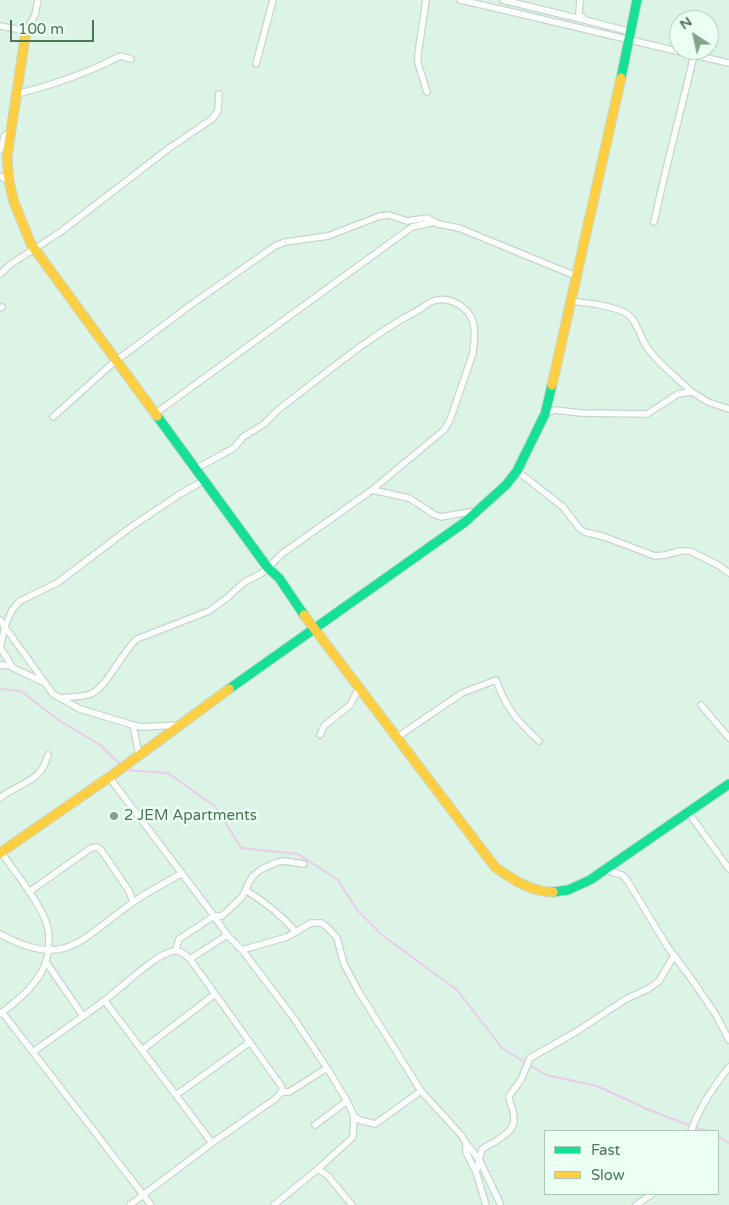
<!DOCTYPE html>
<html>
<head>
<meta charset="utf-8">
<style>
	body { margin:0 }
	#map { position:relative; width:729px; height:1205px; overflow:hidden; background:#ebf8f1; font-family:"Varela Round",sans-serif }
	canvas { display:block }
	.legend { position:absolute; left:544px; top:1130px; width:175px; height:65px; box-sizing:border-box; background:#ecfff5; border:1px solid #abc9b4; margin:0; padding:6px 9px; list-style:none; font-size:15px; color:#4a7753 }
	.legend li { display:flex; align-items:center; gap:10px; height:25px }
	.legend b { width:25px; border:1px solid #abc9b4 }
	.north { position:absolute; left:669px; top:10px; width:50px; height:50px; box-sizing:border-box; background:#ecfff5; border:1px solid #abc9b4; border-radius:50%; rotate:325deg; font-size:14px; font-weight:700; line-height:20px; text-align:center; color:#4a7753 }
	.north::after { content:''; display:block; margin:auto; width:18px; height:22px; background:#82a48a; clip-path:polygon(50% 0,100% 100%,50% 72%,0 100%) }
	.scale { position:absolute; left:10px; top:20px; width:84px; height:22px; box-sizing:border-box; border:2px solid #4a7753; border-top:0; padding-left:6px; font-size:15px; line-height:18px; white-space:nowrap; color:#4a7753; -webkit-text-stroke:4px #ecfff5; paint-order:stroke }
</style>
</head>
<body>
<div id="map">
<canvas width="729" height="1205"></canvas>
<ul class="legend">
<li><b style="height:6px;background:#16e098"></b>Fast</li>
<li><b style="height:6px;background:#ffcf43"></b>Slow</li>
</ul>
<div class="north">N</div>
<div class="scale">100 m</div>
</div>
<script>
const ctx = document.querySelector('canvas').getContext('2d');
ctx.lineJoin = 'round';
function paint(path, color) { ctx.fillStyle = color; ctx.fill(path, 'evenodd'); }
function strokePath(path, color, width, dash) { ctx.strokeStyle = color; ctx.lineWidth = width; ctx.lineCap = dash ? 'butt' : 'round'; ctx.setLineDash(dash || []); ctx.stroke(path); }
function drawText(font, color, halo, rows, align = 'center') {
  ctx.font = font + ' "Varela Round",sans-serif'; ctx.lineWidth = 5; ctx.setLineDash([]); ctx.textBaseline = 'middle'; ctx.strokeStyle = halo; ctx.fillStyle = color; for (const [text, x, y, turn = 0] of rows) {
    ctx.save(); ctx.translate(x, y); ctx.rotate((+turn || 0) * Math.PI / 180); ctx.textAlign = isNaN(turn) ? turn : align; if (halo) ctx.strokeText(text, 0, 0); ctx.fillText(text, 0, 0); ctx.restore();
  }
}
const residential = new Path2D(`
	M0,0H729V1205H0ZM679,20H709V50H679ZM545,1131H718V1194H545Z`);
const stream = new Path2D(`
	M0,689L21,691L57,719L100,745L119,763
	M126,770L168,773L216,807L241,848L298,854L338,880L357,910L382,935L457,990L502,1048L546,1075L597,1086L647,1109L693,1127L708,1131
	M718,1136L729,1143`);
const street = new Path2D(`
	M426,0L418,54V63L427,92
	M460,0C550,20 639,43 729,63
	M503,0L585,20
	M580,0L579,14L585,20L631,32
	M0,26L26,31L35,15L38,0
	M256,64L273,0
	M17,94C52,85 86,74 118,57L121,56L131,59
	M0,150L5,135L11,133
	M0,176L8,181
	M654,222C666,166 681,111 694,55
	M0,274L11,264L59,233L168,149L212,119L218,111L219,94
	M571,301C588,303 608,305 624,312C636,318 639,334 645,344C656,362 676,377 692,392
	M0,308L2,307
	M156,413L412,227L435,222
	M545,414L555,410L581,413L647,414L678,394L692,392L708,402L729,409
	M53,417L113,363L192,304L275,246L285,242L328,236L380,216L389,215L407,221L427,218L438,224L459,228L576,276
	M517,471L563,507L580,529L585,532L605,537L655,556L665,555L681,551H690L718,565L729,573
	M372,490L409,498L435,515L441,517L475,511
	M0,620L53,694L80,709L133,725L142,727L179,725
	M0,647L13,668L43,682
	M0,648L5,626L12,610L20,601L57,583L131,527L180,494L205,480
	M0,665L11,666
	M63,698C72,697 82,697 91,694C107,687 122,652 137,639L209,611L227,598L243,583L262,573L283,553L372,490L444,430L450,420L473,353C474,344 476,332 473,322C468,306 449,296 433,301C427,303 420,310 413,313C365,339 323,376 279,409L264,424L243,437L234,448L197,468
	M701,705L729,738
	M133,725L139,755
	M320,735L324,726L350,705L359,688
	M396,738L462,693L496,680C506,708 517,721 539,741
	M109,777L214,916L179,939L176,950
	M0,798C21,781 40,784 48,755
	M688,812L729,869
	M605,870L622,875L627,880L667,946L693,981L716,1015L729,1040
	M247,891C265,902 282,916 296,932
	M29,892L91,848L97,847L101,850L129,891L133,902
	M0,934C65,970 81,939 132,903C147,892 165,883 181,874
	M242,950L287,937L311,923H322L328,928L337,938L344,964L359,992L421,1091L462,1136L466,1143V1152L476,1172
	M190,959L227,935
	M46,962L83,1016
	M105,1001L212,1143
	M2,1012L151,1205
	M0,1014C12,1005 25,995 34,983C47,968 51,948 48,929C45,909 13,869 0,851
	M142,1050L215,994
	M33,1052C57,1034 82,1018 105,1000C121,988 153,957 170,952C179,949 184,953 190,959L282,1087V1092L275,1099L212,1143L130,1205
	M282,1092H289L327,1068
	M176,1095L250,1042
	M354,1116L359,1120L375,1124L421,1091
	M315,1125L347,1101
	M691,1131C699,1108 714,1086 729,1067
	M466,1143L480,1161L500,1203
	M318,1169L328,1176L352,1205
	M274,1205L318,1169L353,1137L354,1116L347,1101L327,1068L293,1017L242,950L227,935L214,916H222L242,897L252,877L260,870L277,862L285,861L304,864
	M486,1205L476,1172L482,1149C491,1143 507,1137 512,1127C515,1123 514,1116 513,1111C512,1106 509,1102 509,1096L521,1080L530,1058L576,1032L626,999L648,989L659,981L674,956
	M636,1205L652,1194`);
const fast = new Path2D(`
	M621,78L637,0
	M157,416L268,568L279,578L304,615
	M229,689L465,522L506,485L517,471L545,414L552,385
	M553,892L568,890L590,880L729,784`);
const slow = new Path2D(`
	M26,31L7,157L9,181L14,202L31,244L157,416
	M552,385L621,78
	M304,615L495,867C512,879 531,892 553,892
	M0,853L111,776L229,689`);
const markers = [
	[114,816,5,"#82a48a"]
];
const poiNames = [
	["2 JEM Apartments",124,816]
];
paint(residential, '#dcf4e6');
strokePath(stream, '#e8ccea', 2);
strokePath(street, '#c6d6cc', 8);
strokePath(fast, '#c7d7cc', 11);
strokePath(slow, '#c7d7cc', 11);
strokePath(street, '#fcfefd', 5.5);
strokePath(fast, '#16e098', 9);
strokePath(slow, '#ffcf43', 9);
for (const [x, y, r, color] of markers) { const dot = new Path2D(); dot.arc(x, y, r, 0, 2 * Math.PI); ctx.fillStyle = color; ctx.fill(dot); strokePath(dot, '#ecfff5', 2); }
drawText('15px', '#4a7753', '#ecfff5', poiNames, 'left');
</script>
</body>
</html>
